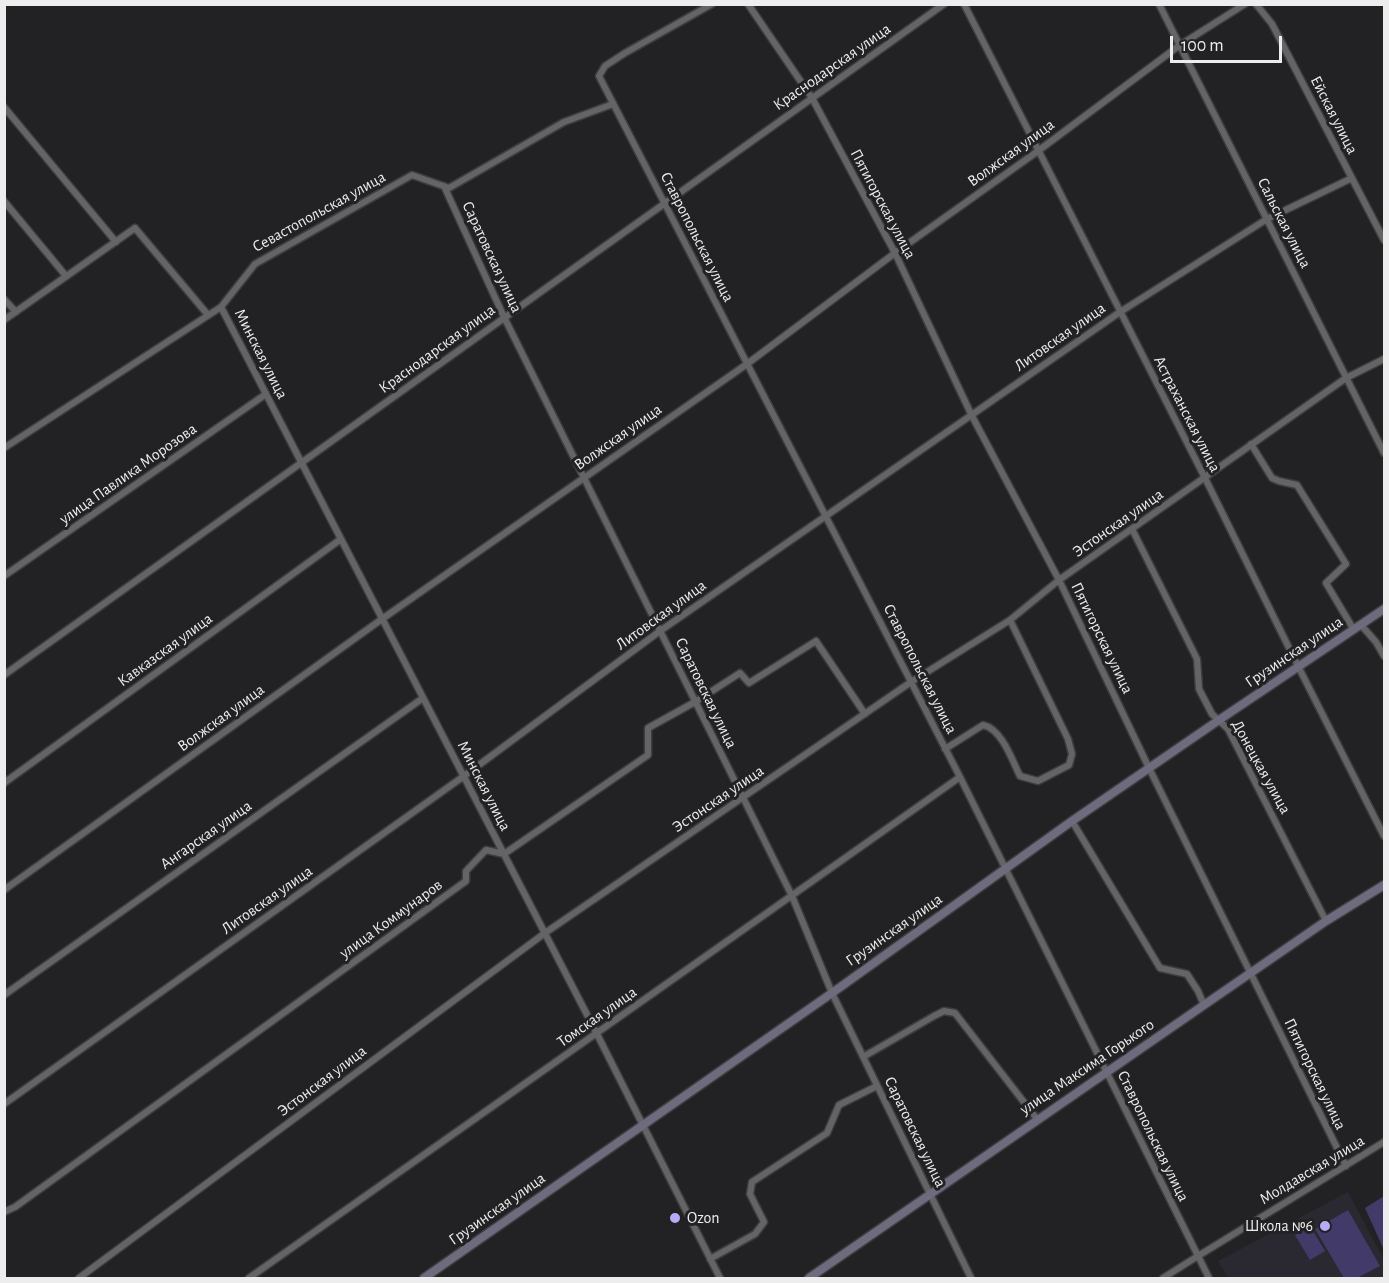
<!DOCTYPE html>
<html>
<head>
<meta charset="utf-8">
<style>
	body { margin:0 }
	#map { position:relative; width:1389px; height:1283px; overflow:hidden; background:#222224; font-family:"Alegreya Sans",sans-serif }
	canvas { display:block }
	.frame { position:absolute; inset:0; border:6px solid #ededee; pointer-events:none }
	.scale { position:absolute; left:1170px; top:36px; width:112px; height:27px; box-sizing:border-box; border:3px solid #ededee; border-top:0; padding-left:8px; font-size:18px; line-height:21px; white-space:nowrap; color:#ededee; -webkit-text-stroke:4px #222224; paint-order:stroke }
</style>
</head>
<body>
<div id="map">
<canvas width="1389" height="1283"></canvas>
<div class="frame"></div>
<div class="scale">100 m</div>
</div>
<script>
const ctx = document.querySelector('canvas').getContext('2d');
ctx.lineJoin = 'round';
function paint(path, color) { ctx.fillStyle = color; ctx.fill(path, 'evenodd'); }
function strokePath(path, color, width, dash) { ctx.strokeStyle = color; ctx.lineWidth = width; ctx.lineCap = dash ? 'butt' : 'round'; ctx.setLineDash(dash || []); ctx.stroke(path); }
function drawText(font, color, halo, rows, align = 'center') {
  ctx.font = font + ' "Alegreya Sans",sans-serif'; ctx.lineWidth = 6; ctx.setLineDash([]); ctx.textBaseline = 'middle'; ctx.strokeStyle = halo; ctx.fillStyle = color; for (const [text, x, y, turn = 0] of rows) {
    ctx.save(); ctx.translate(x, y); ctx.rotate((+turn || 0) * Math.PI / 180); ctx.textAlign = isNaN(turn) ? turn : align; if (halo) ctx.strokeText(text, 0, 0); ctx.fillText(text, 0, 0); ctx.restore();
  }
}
const built = new Path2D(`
	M1348,1192L1384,1260V1278H1228L1218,1261Z`);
const green = new Path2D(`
	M1384,1196V1250L1365,1208Z
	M1348,1210L1380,1266L1357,1278H1344L1315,1229Z
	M1310,1226L1325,1251L1310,1260L1295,1235Z`);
const minor = new Path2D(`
	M712,4L625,53L605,66L599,76L960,777L1209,1278
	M748,4L812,98L895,253L972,416L1059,580L1149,768L1346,1166
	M964,4L1205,478L1298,666L1384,836
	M1159,4L1384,453
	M1256,4L1272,24L1384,240
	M4,107L116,242
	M444,186L504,317L792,896L832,993L971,1278
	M4,201L66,276
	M4,299L16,312
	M221,307L597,1034L720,1278
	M4,320L135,228L208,315
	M1251,444L1272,478L1279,481L1297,485L1346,564L1326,583L1354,630
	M4,448L221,307L255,264L412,175L449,188L564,122L613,104
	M1132,529L1197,659L1199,689L1212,714L1228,729L1326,921
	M4,576L266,394
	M1361,625L1376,642L1384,656
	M4,675L944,4
	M945,749L983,725C1002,729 1012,760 1020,776L1038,781L1069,765L1072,754L1068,739L1010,620
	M4,783L341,539
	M1072,821L1160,968L1187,974L1198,991L1204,1005
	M4,890L382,619L747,364L895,253L1038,151L1180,45L1245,4
	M4,995L423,698
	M863,1057L934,1016L944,1011L955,1013L1037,1119
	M4,1104L464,776L660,631L1120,312L1267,219L1352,178
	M4,1212L15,1207L466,881V871L486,850L504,854L648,755V728L695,702L740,673L749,683L816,641L865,714
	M710,1259L755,1234L764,1222L750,1194L752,1182L827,1133L839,1105L877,1086
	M79,1278L545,933L911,682L1010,620L1059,580L1346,378L1384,359
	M249,1278L960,777
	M1163,1278L1198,1256L1384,1142`);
const secondary = new Path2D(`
	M424,1278L832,993L1072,821L1219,720L1384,609
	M809,1278L1204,1005L1326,921L1384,885`);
const markers = [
	[675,1218,6,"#b7abf8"],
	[1325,1226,6,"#b7abf8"]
];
const streetNames = [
	["Краснодарская улица",832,67,-35],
	["Ейская улица",1334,115,63],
	["Волжская улица",1011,153,-36],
	["Пятигорская улица",883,204,62],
	["Севастопольская улица",319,212,-29],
	["Сальская улица",1284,223,63],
	["Ставропольская улица",697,237,63],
	["Саратовская улица",492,257,65],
	["Литовская улица",1060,337,-35],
	["Краснодарская улица",437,349,-36],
	["Минская улица",261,354,63],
	["Астраханская улица",1187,414,63],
	["Волжская улица",618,437,-35],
	["улица Павлика Морозова",128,474,-35],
	["Эстонская улица",1118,523,-35],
	["Литовская улица",661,615,-36],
	["Пятигорская улица",1102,638,64],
	["Кавказская улица",165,650,-36],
	["Грузинская улица",1294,652,-34],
	["Ставропольская улица",920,669,63],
	["Саратовская улица",706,693,64],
	["Волжская улица",221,718,-36],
	["Донецкая улица",1261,767,61],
	["Минская улица",484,786,63],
	["Эстонская улица",718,799,-34],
	["Ангарская улица",206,835,-35],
	["Литовская улица",267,900,-35],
	["улица Коммунаров",391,919,-36],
	["Грузинская улица",894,930,-35],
	["Томская улица",597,1017,-35],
	["улица Максима Горького",1087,1067,-34],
	["Пятигорская улица",1315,1074,64],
	["Эстонская улица",322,1081,-37],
	["Саратовская улица",915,1132,64],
	["Ставропольская улица",1153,1136,64],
	["Молдавская улица",1312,1170,-31],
	["Грузинская улица",497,1209,-35]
];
const poiNames = [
	["Ozon",687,1218],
	["Школа №6",1313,1226,"right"]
];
paint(built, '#2a2931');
paint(green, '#423a69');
strokePath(minor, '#3e3d3e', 9);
strokePath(secondary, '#3e3d3e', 11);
strokePath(minor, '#646467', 6);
strokePath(secondary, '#6e6b7f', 8);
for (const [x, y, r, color] of markers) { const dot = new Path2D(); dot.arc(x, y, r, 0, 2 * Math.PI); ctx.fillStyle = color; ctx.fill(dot); strokePath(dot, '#222224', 2); }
drawText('16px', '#ededee', '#222224', streetNames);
drawText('16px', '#ededee', '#222224', poiNames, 'left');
</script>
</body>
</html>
